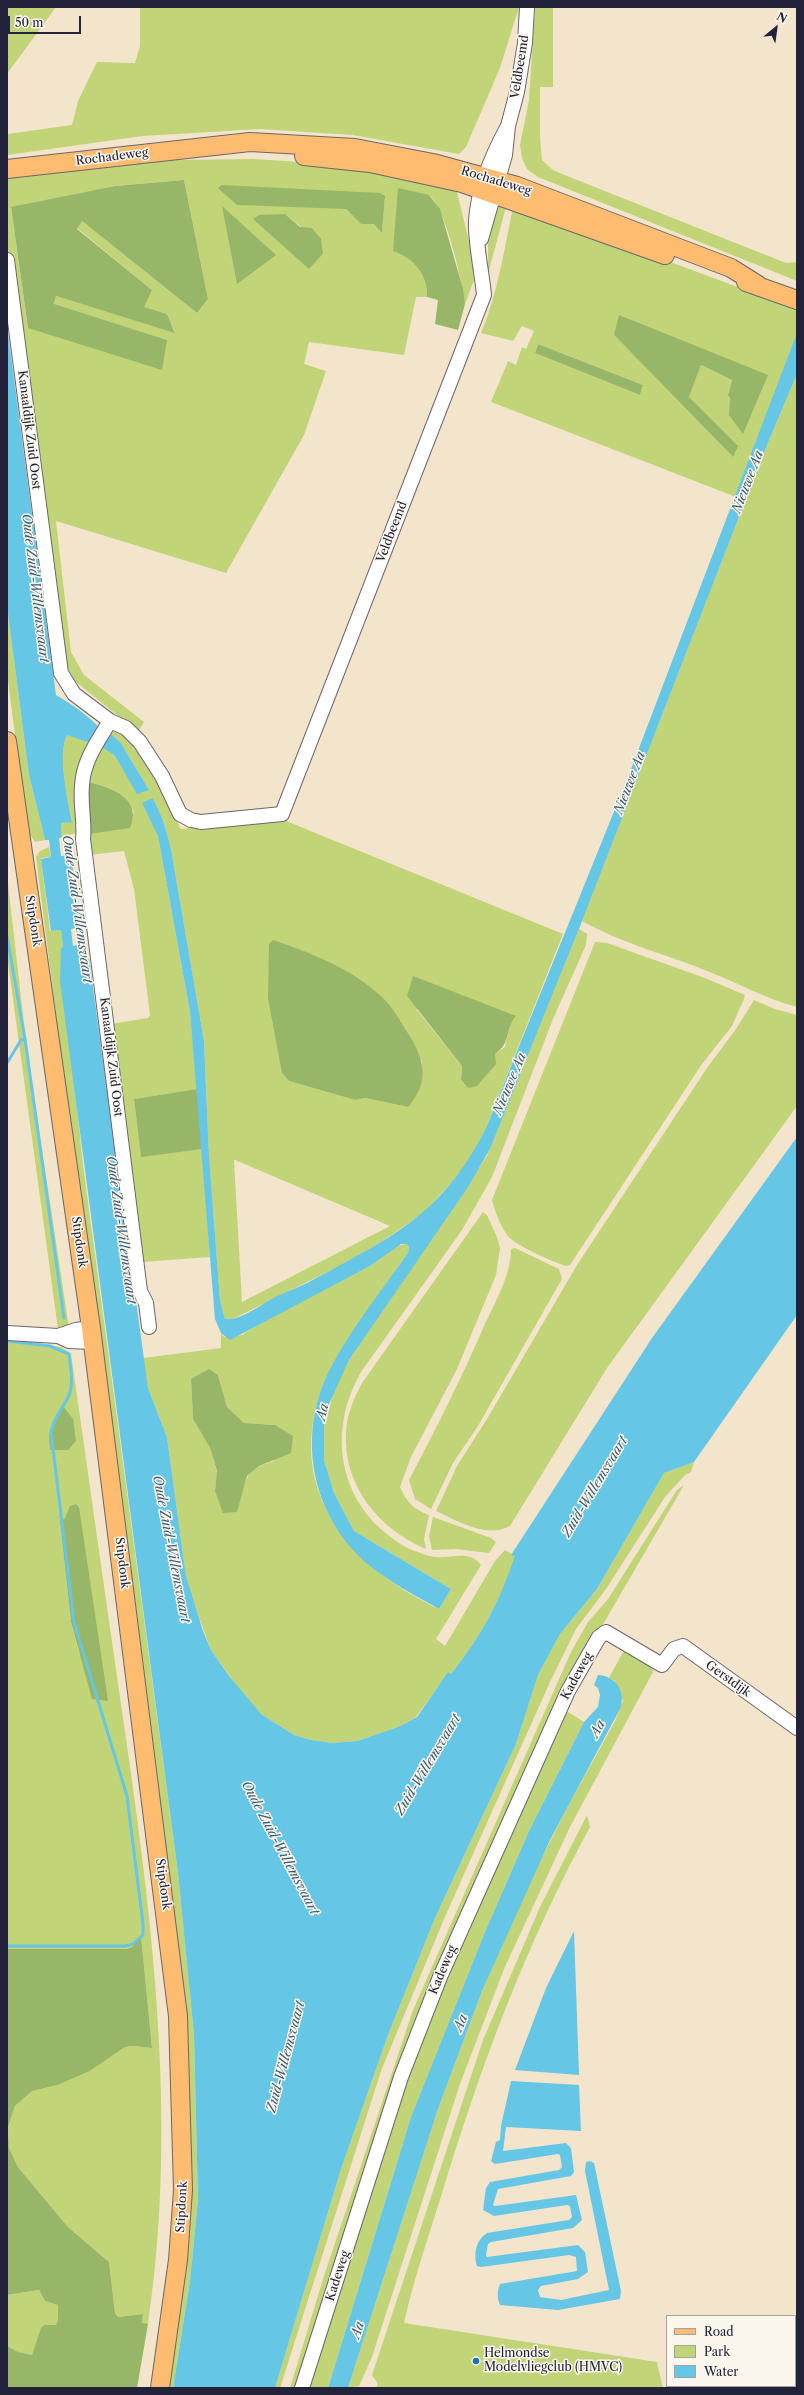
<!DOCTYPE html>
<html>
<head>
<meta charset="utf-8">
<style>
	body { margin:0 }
	#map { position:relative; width:804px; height:2395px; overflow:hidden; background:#f3e5cc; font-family:"Libre Caslon Text",serif }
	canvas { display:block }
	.frame { position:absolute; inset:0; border:8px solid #22223b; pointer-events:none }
	.legend { position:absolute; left:666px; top:2315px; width:130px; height:72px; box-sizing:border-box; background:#fbf7ec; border:1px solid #a4a2a5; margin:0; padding:5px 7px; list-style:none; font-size:12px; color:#22223b }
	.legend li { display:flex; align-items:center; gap:8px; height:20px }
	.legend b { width:20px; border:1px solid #a4a2a5 }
	.north { position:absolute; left:756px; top:8px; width:40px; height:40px; -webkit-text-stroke:3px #fbf7ec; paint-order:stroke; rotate:29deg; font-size:11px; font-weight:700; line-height:16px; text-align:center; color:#22223b }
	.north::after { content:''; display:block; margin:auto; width:14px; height:18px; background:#22223b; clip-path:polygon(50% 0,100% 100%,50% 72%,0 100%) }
	.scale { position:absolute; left:8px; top:16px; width:73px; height:18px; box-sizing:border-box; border:2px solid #22223b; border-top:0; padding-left:5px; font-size:12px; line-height:14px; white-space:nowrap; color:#22223b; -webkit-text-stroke:3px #fbf7ec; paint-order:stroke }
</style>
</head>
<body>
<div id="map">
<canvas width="804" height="2395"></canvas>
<div class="frame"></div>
<ul class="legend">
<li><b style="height:5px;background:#fdbc70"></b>Road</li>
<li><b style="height:11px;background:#c1d477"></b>Park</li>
<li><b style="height:11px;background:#66c6e5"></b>Water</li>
</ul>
<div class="north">N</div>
<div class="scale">50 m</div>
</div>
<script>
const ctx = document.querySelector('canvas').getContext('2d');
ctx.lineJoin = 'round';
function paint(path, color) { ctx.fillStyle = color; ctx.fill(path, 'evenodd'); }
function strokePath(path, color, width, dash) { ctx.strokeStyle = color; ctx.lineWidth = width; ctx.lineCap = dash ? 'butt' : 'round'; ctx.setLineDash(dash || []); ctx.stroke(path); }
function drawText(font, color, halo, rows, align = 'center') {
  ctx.font = font + ' "Libre Caslon Text",serif'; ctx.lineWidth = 3; ctx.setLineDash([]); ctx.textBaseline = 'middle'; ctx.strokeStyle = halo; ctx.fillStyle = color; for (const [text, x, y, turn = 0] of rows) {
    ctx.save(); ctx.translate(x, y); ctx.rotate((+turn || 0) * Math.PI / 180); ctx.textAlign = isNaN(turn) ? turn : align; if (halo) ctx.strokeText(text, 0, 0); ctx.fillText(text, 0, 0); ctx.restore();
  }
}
const green = new Path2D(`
	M7,7H56L7,74Z
	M140,7H519L500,68L466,147L459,154L352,135L260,129L143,136L7,155V134L72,125L78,101L97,62L135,63L140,46Z
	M535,7H553V87H540V138L542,160L553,170L567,176L786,263L797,262V281L538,177L527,169L522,158L520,145L529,100Z
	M254,159L330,164L456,188L471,249L474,280L465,304C462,281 446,208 429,195L402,254C418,263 428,279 427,297H416L404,355L309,342L304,364L326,371L304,435L226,573L56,521L71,652L84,675L144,722L138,732L75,681L64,660L7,252V177L169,160ZM184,180L208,299L197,313L82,221L77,228L152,290L143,307L167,314L175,332L56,296L54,305L167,340L28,328L11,208L115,186ZM385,196L382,232L374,224H361L346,209ZM285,214L301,227L323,254L309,269Z
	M500,203H507L488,274V228Z
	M513,207L638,250L797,309V333L794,344L736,497L491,402L508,361L516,365L522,347L526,349L534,331L522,326L513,341L481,333C497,296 505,247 513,207ZM614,335L767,375L729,414L731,398L728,394L732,380L701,365L689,397L733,457ZM538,344L643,385L640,395L535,353Z
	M797,374V1007C765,999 737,982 707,971C665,954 621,943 582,921L767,445Z
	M7,606L29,775L45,840L35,842L29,833L26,820L7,673Z
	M114,731C144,739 169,803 181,829L274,816L563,934L486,1128L474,1152L455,1179L422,1214L363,1254L233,1319H225L220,1300L209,1156L204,1041L171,849L163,820L153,798L152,821L158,836L190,1012L197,1089L134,1099L141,1156L203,1149L210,1257L143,1262L111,1024L148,1018L150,1015L134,889L124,851L89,855L88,834L105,830L134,813C128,792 107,786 88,782L89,767L102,747L115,756L130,781L149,790L121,743L111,734ZM416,1009L510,1023L505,1047L461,1079L462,1066ZM400,1020L422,1062L408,1107L365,1098L355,1100L289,1081L282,1073ZM234,1160H235L390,1226L242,1302Z
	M70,734L90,742C82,758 76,771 76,790C76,804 83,820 76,833L61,838V823L72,821C68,800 57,755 67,735Z
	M49,847L51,857L41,858L50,931L61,930L63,947L61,955L83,1165L178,1873L194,2034L198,2200L190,2281L173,2388H163L188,2180L83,1226L36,857L40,851Z
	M7,875L27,1050L69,1328L58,1329L7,955Z
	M579,929L587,934L586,945L553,1019L492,1177L462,1230L361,1372C331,1424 335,1488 382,1530C391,1538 403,1547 415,1551C421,1553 429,1557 436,1557C452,1559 469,1549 481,1565L436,1639L445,1646L495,1561L505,1550L516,1556C498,1605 483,1633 451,1674L448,1673L416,1717L398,1727L357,1741L333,1743L311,1740L294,1735L261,1714L245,1698L211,1650L192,1598L186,1576L167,1437L148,1388L143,1358L221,1348V1333L224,1337L242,1335L263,1321L370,1266L397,1246L406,1244L409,1247L408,1253C393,1274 378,1296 364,1318C347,1342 329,1366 320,1394C286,1495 354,1569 439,1609L451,1589L354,1531L334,1493L324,1460V1427L335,1387L349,1360L487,1156ZM218,1375L227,1407L244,1423L275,1425L274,1461C255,1467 248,1470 243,1490L215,1491L217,1472L210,1448L193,1419L191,1379Z
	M595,942L607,943L705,978L745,995L744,999L732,1026L702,1064L570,1265L566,1266C553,1262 514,1245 507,1235C500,1225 495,1212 492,1200Z
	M754,1000L775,1009L797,1015V1106L607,1368L510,1526C486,1539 458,1521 436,1511L457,1466L487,1419L577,1265L707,1068L736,1029Z
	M483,1212L487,1215L497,1237L500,1248L496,1275L457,1369L411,1457L400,1487C406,1501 414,1510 429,1515L424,1539L426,1549C379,1529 343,1486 346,1432C347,1414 354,1398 362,1383Z
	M515,1248L559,1269L562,1279L478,1426L453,1463L431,1509L415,1499L409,1480C436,1429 462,1377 485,1324C496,1300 511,1275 511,1249Z
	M7,1342L61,1347L71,1354C88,1471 104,1588 121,1704C151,1909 179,2117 148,2324H142L143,2314L118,2317L115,2313L109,2262L68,2227L18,2167L9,2148L8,2127L15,2106L32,2091L58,2085L90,2071L125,2047L133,2046L152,2048L141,1937L132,1947L126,1949H7ZM63,1406L50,1450C49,1433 55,1421 63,1406ZM66,1518L80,1656L71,1622L60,1522Z
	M694,1462L691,1472L685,1475L665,1497L606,1589L576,1629L550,1682L444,1919L381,2071L280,2388H275L341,2169L388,2035L435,1918L516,1744L538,1675L560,1634L597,1589L664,1473Z
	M684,1485L598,1633L459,1925L301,2388H290L324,2276L413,2010L571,1652L588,1622L608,1599L677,1490Z
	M433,1517L491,1538L496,1542L489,1553L456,1549L432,1550L429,1536Z
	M629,1649L651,1664L653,1672L570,1827L504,1969L460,2084L372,2357L359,2386L348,2388L438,2109L482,1991L527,1887L567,1808L615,1721L623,1701L615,1681L609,1678L623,1652Z
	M565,1710L584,1722L529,1831L485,1932L411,2117L328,2388H310L382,2157L430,2016Z
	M587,1815L590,1827C527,1942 481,2065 443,2190C429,2235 414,2278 404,2323L657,2362L663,2388H376L378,2384L372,2375L483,2040L540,1907Z
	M39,2290L45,2301L58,2305V2320L56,2326L44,2325L42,2328L32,2356L18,2352L7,2346V2295Z`);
const forest = new Path2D(`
	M184,180L208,299L197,313L82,221L77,229L152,290L144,307L167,314L175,333L56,296L54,304L167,340L162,370L28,328L11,207L115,186Z
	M222,185L380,193L385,196L382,233L374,224H361L346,209L237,205L218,188Z
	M398,188L429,195L440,209L463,289L465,304L458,330L435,324L438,300L427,297C428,275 414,258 393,251Z
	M222,206L276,255L237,284Z
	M285,214L300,227L312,228L321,239L323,254L309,269L253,219L259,215Z
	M619,315L768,375L743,434L729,415L730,398L728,395L732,380L701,365L689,397L738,446L733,457L614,335Z
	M538,344L643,385L640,395L535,353Z
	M88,782C111,787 143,798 130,828L88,834Z
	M273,940C311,953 353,969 383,998C394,1009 402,1024 411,1038C426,1064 428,1084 408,1107L365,1098L355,1100L289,1081L282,1073L268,998L269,944Z
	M413,976L516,1016C504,1030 512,1042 495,1054L496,1064L477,1086L468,1088L461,1079L462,1066L407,996Z
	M197,1089L203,1149L141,1157L134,1099Z
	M209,1369L218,1375L227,1407L244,1423L275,1425L293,1436L291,1453L259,1466L247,1476L237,1512L223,1513L215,1491L217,1471L210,1448L193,1419L191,1379Z
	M63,1406L73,1419L76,1441L68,1450H50L49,1435L51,1428Z
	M76,1504L79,1507L108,1701L92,1699L71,1622L60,1522L65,1518L70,1506Z
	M141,1936L152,2048L133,2046L125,2047L90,2071L58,2085L32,2091L15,2106L8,2127L9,2148L18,2167L68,2227L109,2262L115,2313L118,2317L143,2314L142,2323L148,2324L137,2388H7V2346L18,2352L32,2355L41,2328L44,2325H56L58,2320V2305L45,2301L39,2290L7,2295V1949H126L132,1947Z`);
const water = new Path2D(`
	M7,326L56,695C75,706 93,719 107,736L111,734L121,743L149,790L137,794L115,756L102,747L67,735C57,755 68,800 72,822L61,823V838H59L61,856L71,855L81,927L71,929L73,946L77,945L82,960L89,959L148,1388L167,1437L186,1576L203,1631L211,1650L229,1676L261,1714L294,1735L311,1740L333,1743L357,1741L398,1727L417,1717L448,1672L451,1674C483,1633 498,1605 515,1556L511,1555L652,1338L797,1137V1315L694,1462L664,1473L597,1589L560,1634L538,1675L516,1744L435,1918L388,2035L341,2169L275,2388H173L190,2281L198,2200L194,2034L178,1873L60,981L61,948L63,947L61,930L51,931L41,859L51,857L49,840H45L29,775L7,606Z
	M797,333V374L767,445L579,929L490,1149L468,1187L349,1360L329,1404L324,1427V1460L334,1493L354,1531L451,1589L439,1609C416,1596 391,1583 370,1566C315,1521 297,1445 325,1380C343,1339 382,1290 408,1253L409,1247L406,1244H401L370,1266L230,1340L221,1333L215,1319L190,1012L158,836L142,803L153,798L163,820L171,849L204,1041L209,1156L220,1300L225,1319H233C241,1317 252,1311 260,1306C274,1296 293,1290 309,1282C390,1238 442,1216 486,1128L628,777Z
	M598,1675C616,1676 625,1691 621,1707L550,1840L482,1991L438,2109L348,2388H328L411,2117L485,1932L529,1831L584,1722L598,1707L600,1695L598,1688L594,1685Z
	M574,1931L579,2075L515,2070L546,1988Z
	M511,2081L579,2085L581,2131L506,2127L503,2151L566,2143L571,2148L574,2172L571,2176L498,2189L493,2205L495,2206L576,2195L582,2220L573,2228L491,2242L488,2244L486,2255L487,2257L578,2245L585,2252L588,2272L578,2279L541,2286L538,2290L540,2297L561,2300L609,2290L585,2171L586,2162L590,2161L594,2163L621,2291L620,2299L558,2310L500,2305C497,2299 497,2290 500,2284L577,2271L576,2257L569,2255L481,2267L477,2266C473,2254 476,2240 487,2233L569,2220L572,2217L570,2206L567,2205L494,2216L483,2210L486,2188L490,2182L559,2170L562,2167L560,2155L558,2154L495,2164L491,2161L496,2142L500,2140L501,2126Z`);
const stream = new Path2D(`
	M7,936L25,1039L21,1040L7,1063
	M25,1039L64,1318
	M7,1341L50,1346L69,1354C70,1365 74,1381 70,1392C65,1408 55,1413 51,1432L74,1622L127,1796L143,1924V1935L133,1944L125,1946H7`);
const minor = new Path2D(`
	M481,239L505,155L508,126L517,92L525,43L527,7
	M7,260L61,673L74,694L110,721L126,728L140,742L162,776L180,814L191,820L201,822L282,814L484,295C482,273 475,241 476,221C478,187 492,155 508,126
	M110,721C98,741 83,761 82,786C80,804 85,821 83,839L140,1291L146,1303L149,1327
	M7,1333L58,1336L76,1330L91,1328
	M58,1336L69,1341L93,1342
	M302,2388L401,2077L440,1977L568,1691L599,1637L606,1632L662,1665L674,1649L683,1646L797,1728`);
const major = new Path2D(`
	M304,156L370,163L462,183L665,255
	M7,169L250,142L355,148L433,163L517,186L731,268L758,285
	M746,282L797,300
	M7,741L91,1328L178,2016L183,2190L178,2260L160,2388`);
const markers = [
	[476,2361,4,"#1f6fb2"]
];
const streetNames = [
	["Veldbeemd",520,67,-81],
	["Rochadeweg",112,157,-7],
	["Rochadeweg",496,181,17],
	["Kanaaldijk Zuid Oost",29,430,83],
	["Veldbeemd",392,532,-69],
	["Stipdonk",33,921,81],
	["Kanaaldijk Zuid Oost",111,1057,83],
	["Stipdonk",79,1242,82],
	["Stipdonk",122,1563,83],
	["Kadeweg",577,1676,-61],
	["Gerstdijk",728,1679,36],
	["Stipdonk",163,1884,82],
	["Kadeweg",443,1970,-67],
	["Stipdonk",182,2207,-87],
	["Kadeweg",338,2276,-72]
];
const poiNames = [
	["Helmondse",484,2354],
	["Modelvliegclub (HMVC)",484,2368]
];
const waterNames = [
	["Nieuwe Aa",748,482,-69],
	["Oude Zuid-Willemsvaart",35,588,83],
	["Nieuwe Aa",630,783,-69],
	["Oude Zuid-Willemsvaart",77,909,82],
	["Nieuwe Aa",510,1084,-67],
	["Oude Zuid-Willemsvaart",121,1230,82],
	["Aa",323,1412,-77],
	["Zuid-Willemsvaart",595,1487,-59],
	["Oude Zuid-Willemsvaart",171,1549,79],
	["Aa",598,1729,-62],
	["Zuid-Willemsvaart",428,1765,-59],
	["Oude Zuid-Willemsvaart",280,1848,62],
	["Aa",461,2023,-67],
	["Zuid-Willemsvaart",286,2057,-75],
	["Aa",358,2330,-72]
];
paint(green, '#c1d477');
paint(forest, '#98b668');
paint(water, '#66c6e5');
strokePath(stream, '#66c6e5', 3);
strokePath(minor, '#6b666e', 16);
strokePath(major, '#6b666e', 20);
strokePath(minor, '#fff', 14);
strokePath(major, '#fdbc70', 18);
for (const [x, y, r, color] of markers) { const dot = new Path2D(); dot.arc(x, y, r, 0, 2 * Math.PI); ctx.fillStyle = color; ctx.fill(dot); strokePath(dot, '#fbf7ec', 1.5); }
drawText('12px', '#22223b', '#fbf7ec', streetNames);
drawText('12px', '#22223b', '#fbf7ec', poiNames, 'left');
drawText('italic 13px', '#3a5b76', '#fbf7ec', waterNames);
</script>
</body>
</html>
